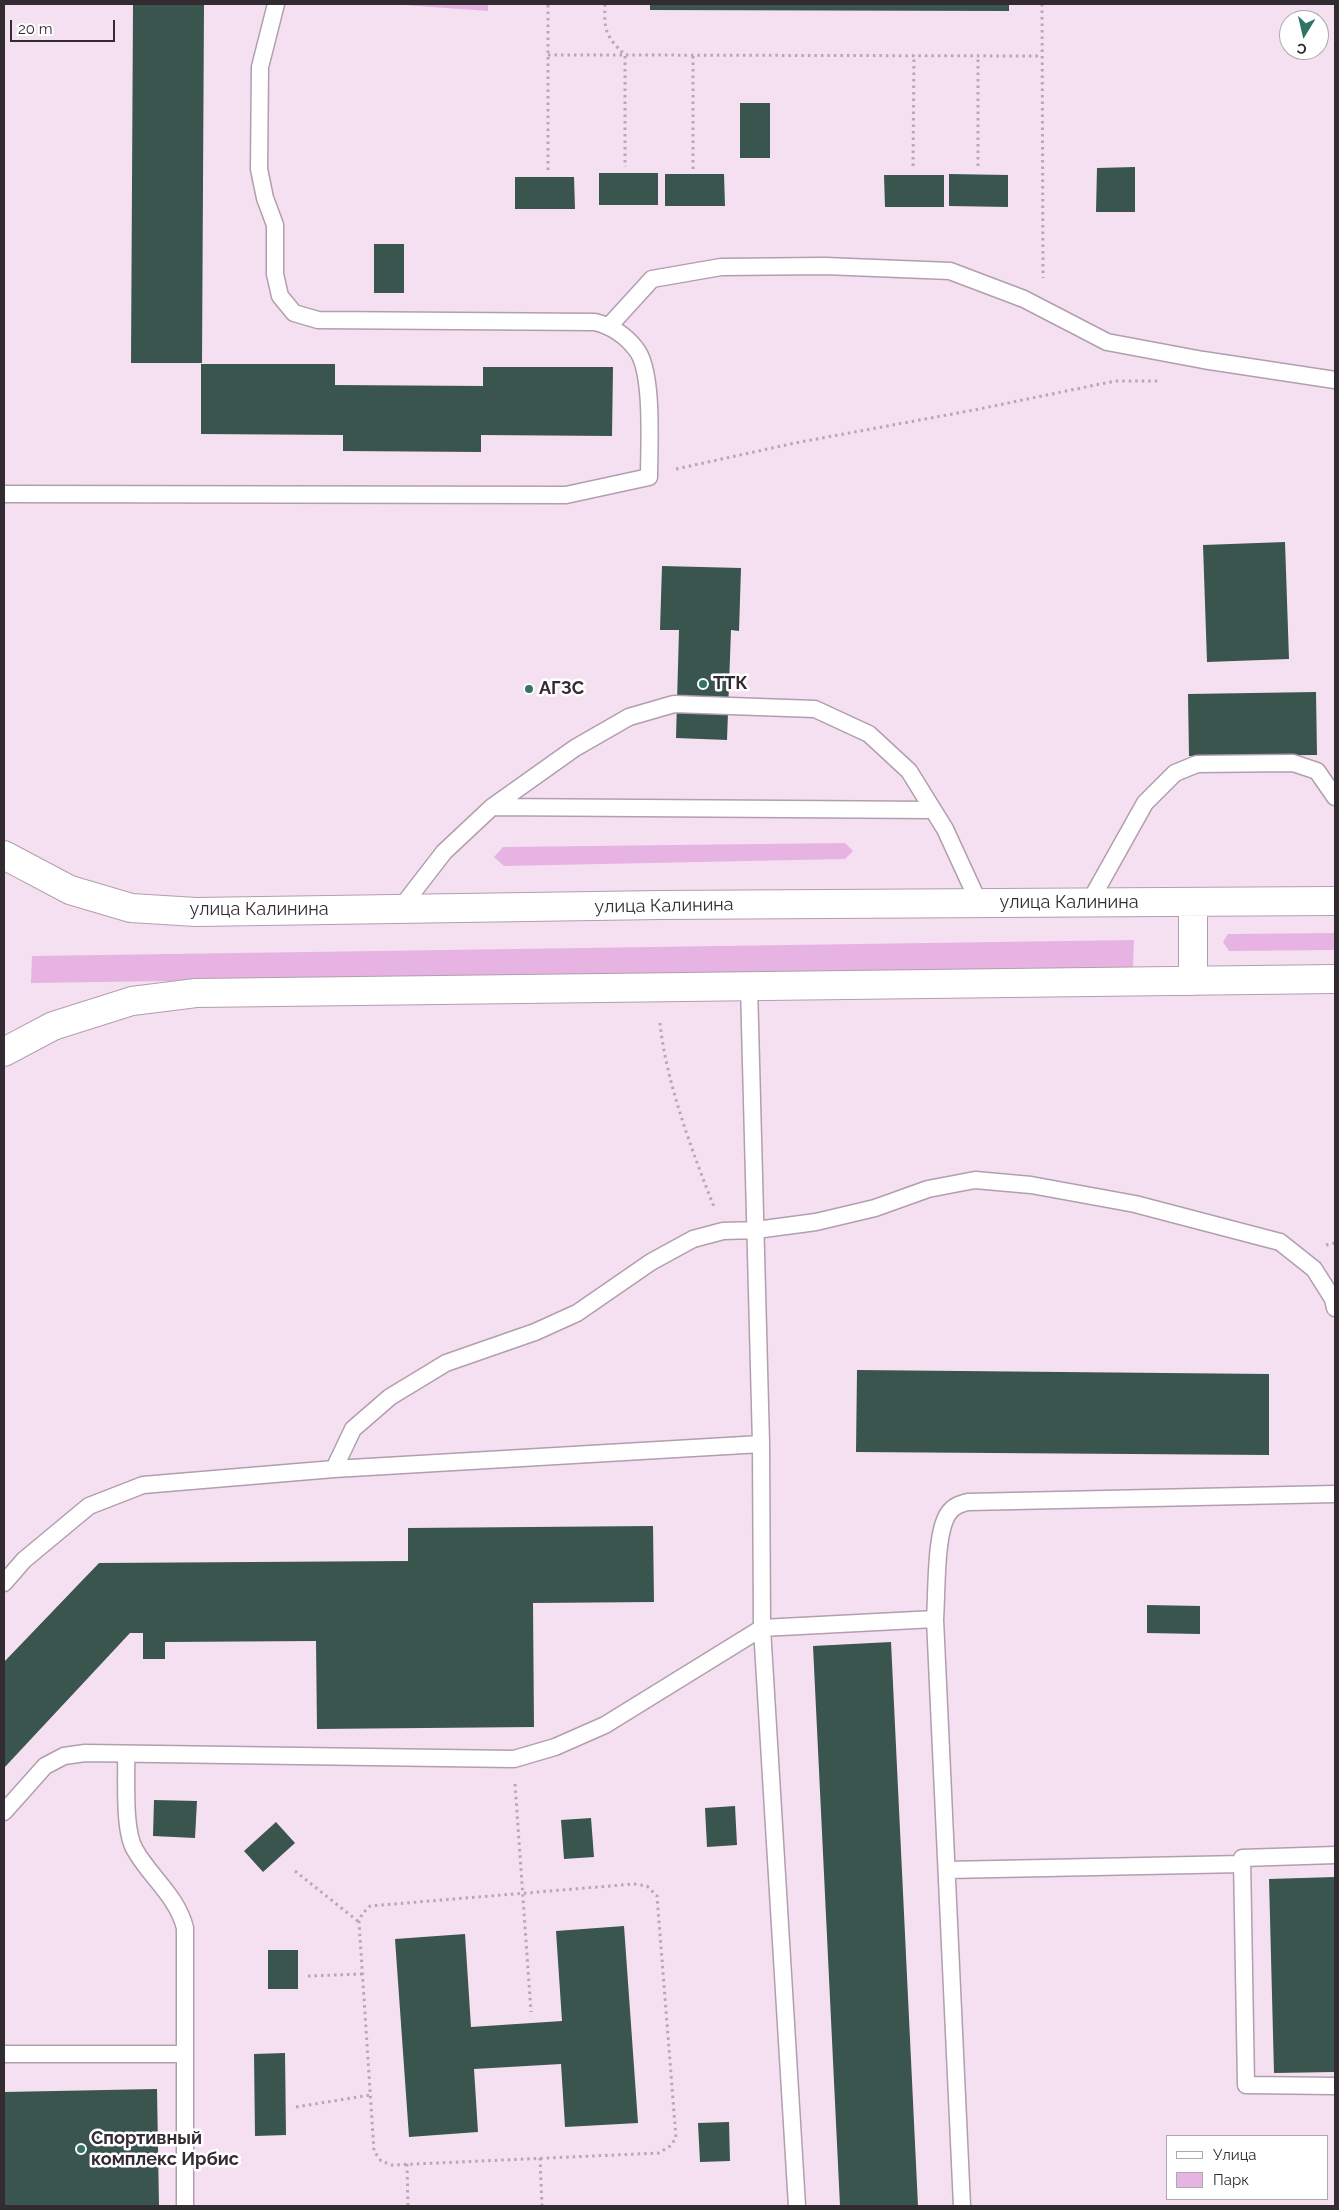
<!DOCTYPE html>
<html>
<head>
<meta charset="utf-8">
<style>
	body { margin:0 }
	#map { position:relative; width:1339px; height:2210px; overflow:hidden; background:#f5e0f2; font-family:Raleway,sans-serif }
	canvas { display:block }
	.frame { position:absolute; inset:0; border:5px solid #332b32; pointer-events:none }
	.legend { position:absolute; left:1166px; top:2135px; width:162px; height:65px; box-sizing:border-box; background:#fff; border:1px solid #adaaad; margin:0; padding:6px 9px; list-style:none; font-size:15px; color:#332b32 }
	.legend li { display:flex; align-items:center; gap:10px; height:25px }
	.legend b { width:25px; border:1px solid #adaaad }
	.north { position:absolute; left:1279px; top:10px; width:50px; height:50px; box-sizing:border-box; background:#fff; border:1px solid #adaaad; border-radius:50%; rotate:189deg; font-size:14px; font-weight:700; line-height:20px; text-align:center; color:#332b32 }
	.north::after { content:''; display:block; margin:auto; width:18px; height:22px; background:#307468; clip-path:polygon(50% 0,100% 100%,50% 72%,0 100%) }
	.scale { position:absolute; left:10px; top:20px; width:105px; height:22px; box-sizing:border-box; border:2px solid #332b32; border-top:0; padding-left:6px; font-size:15px; line-height:18px; white-space:nowrap; color:#332b32; -webkit-text-stroke:4px #fff; paint-order:stroke }
</style>
</head>
<body>
<div id="map">
<canvas width="1339" height="2210"></canvas>
<div class="frame"></div>
<ul class="legend">
<li><b style="height:6px;background:#fff"></b>Улица</li>
<li><b style="height:14px;background:#e7b3e2"></b>Парк</li>
</ul>
<div class="north">С</div>
<div class="scale">20 m</div>
</div>
<script>
const ctx = document.querySelector('canvas').getContext('2d');
ctx.lineJoin = 'round';
function paint(path, color) { ctx.fillStyle = color; ctx.fill(path, 'evenodd'); }
function strokePath(path, color, width, dash) { ctx.strokeStyle = color; ctx.lineWidth = width; ctx.lineCap = dash ? 'butt' : 'round'; ctx.setLineDash(dash || []); ctx.stroke(path); }
function drawText(font, color, halo, rows, align = 'center') {
  ctx.font = font + ' Raleway,sans-serif'; ctx.lineWidth = 5; ctx.setLineDash([]); ctx.textBaseline = 'middle'; ctx.strokeStyle = halo; ctx.fillStyle = color; for (const [text, x, y, turn = 0] of rows) {
    ctx.save(); ctx.translate(x, y); ctx.rotate((+turn || 0) * Math.PI / 180); ctx.textAlign = isNaN(turn) ? turn : align; if (halo) ctx.strokeText(text, 0, 0); ctx.fillText(text, 0, 0); ctx.restore();
  }
}
const green = new Path2D(`
	M389,4H488V11Z
	M845,843L853,851L845,859L504,866L494,857L503,847Z
	M1335,933V950L1229,951L1223,942L1228,934Z
	M1134,940L1133,967L31,983L32,956Z`);
const building = new Path2D(`
	M133,4H204L202,363H131Z
	M650,4H1009V11L650,10Z
	M740,103H770V158H740Z
	M1135,167V212H1096L1097,168Z
	M599,173H658V205H599Z
	M665,174H724L725,206H665Z
	M949,174L1008,175V207L949,206Z
	M884,175H944V207H885Z
	M515,177H574L575,209H515Z
	M374,244H404V293H374Z
	M201,364H335V385L483,386V367H613L612,436L481,435V452L343,451V435L201,434Z
	M1285,542L1289,659L1207,662L1203,545Z
	M662,566L741,568L739,631L731,630L727,740L676,738L679,630H660Z
	M1316,692L1317,755L1189,756L1188,694Z
	M857,1370L1269,1374V1455L856,1452Z
	M653,1526L654,1602L533,1603L534,1727L317,1729L316,1641L165,1642V1659H143V1633H130L4,1768V1662L99,1563L408,1561V1528Z
	M1147,1605L1200,1606V1634L1147,1633Z
	M891,1642L918,2206H840L813,1646Z
	M154,1800L197,1801L195,1838L153,1836Z
	M735,1806L737,1845L707,1847L705,1808Z
	M591,1818L594,1857L564,1859L561,1820Z
	M276,1822L295,1843L263,1872L244,1851Z
	M1335,1877V2072L1274,2073L1269,1879Z
	M624,1926L638,2123L565,2127L561,2064L474,2069L478,2132L409,2137L395,1939L465,1934L471,2027L562,2021L556,1931Z
	M268,1950H298V1989H268Z
	M285,2053L286,2135L255,2136L254,2054Z
	M157,2089L159,2206H4V2092Z
	M729,2122L730,2161L700,2162L698,2123Z`);
const path = new Path2D(`
	M605,4C604,31 605,35 625,55L1041,56
	M1042,4L1043,278
	M548,55H625V167
	M913,166L914,55
	M978,166V56
	M693,169V55
	M548,170V4
	M676,469L795,443L974,410L1115,381H1161
	M660,1023C666,1082 692,1151 714,1207
	M1326,1245L1335,1243
	M515,1784L531,2012
	M295,1871L359,1922
	M634,1884L647,1886L657,1896L676,2138L670,2146L659,2153L392,2165L381,2161L374,2151L359,1922L362,1914L370,1906Z
	M308,1976L362,1974
	M296,2107L370,2095
	M540,2158L542,2206
	M407,2164L408,2206`);
const lane = new Path2D(`
	M610,325L652,279L721,267L825,266L950,271L1024,299L1107,342L1203,360L1335,380
	M4,494L566,495L649,477C649,447 654,371 636,349C626,336 611,326 595,322L318,320L294,313L280,296L275,274V225L265,198L259,169L260,67L276,4
	M492,807L933,810
	M1089,903L1145,803L1175,773L1197,764L1293,763L1317,771L1335,797
	M400,909L444,852L492,807L575,748L629,717L674,704L815,709L869,734L909,771L945,829L979,903
	M749,986L761,1444L762,1628L797,2206
	M334,1469L353,1429L390,1397L446,1363L535,1332L577,1313L651,1262L693,1239L723,1231L756,1230L816,1222L875,1208L928,1189L975,1180L1031,1185L1135,1204L1280,1242L1314,1269L1333,1299L1335,1308
	M4,1583L24,1560L89,1506L143,1485L334,1469L761,1444
	M126,1754C127,1779 123,1830 135,1850C151,1878 177,1896 185,1928V2206
	M4,1812L45,1766L64,1756L85,1753L514,1759L555,1747L605,1725L762,1628L935,1619
	M1335,1855L1242,1858L1246,2085L1335,2086
	M947,1870L1242,1864
	M4,2054H183
	M962,2206L935,1619C937,1593 935,1534 948,1514C953,1506 960,1504 968,1502L1335,1494`);
const secondary = new Path2D(`
	M4,855L70,890L131,908L196,912L660,905L1335,901
	M1193,981V902
	M4,1052L53,1026L132,1001L196,993L1335,979`);
const markers = [
	[703,684,5,"#307468"],
	[529,689,5,"#307468"],
	[81,2149,5,"#307468"]
];
const poiNames = [
	["ТТК",713,684],
	["АГЗС",539,689],
	["Спортивный",91,2139],
	["комплекс Ирбис",91,2160]
];
const streetNames = [
	["улица Калинина",1069,903],
	["улица Калинина",664,906,-1],
	["улица Калинина",259,910]
];
paint(green, '#e7b3e2');
paint(building, '#3a544e');
strokePath(lane, '#b19eaf', 19);
strokePath(secondary, '#b19eaf', 30);
strokePath(path, '#b7a6b4', 3, [2.5, 4]);
strokePath(lane, '#fff', 16);
strokePath(secondary, '#fff', 28);
for (const [x, y, r, color] of markers) { const dot = new Path2D(); dot.arc(x, y, r, 0, 2 * Math.PI); ctx.fillStyle = color; ctx.fill(dot); strokePath(dot, '#fff', 2); }
drawText('bold 18px', '#332b32', '#fff', poiNames, 'left');
drawText('18px', '#332b32', '#fff', streetNames);
</script>
</body>
</html>
